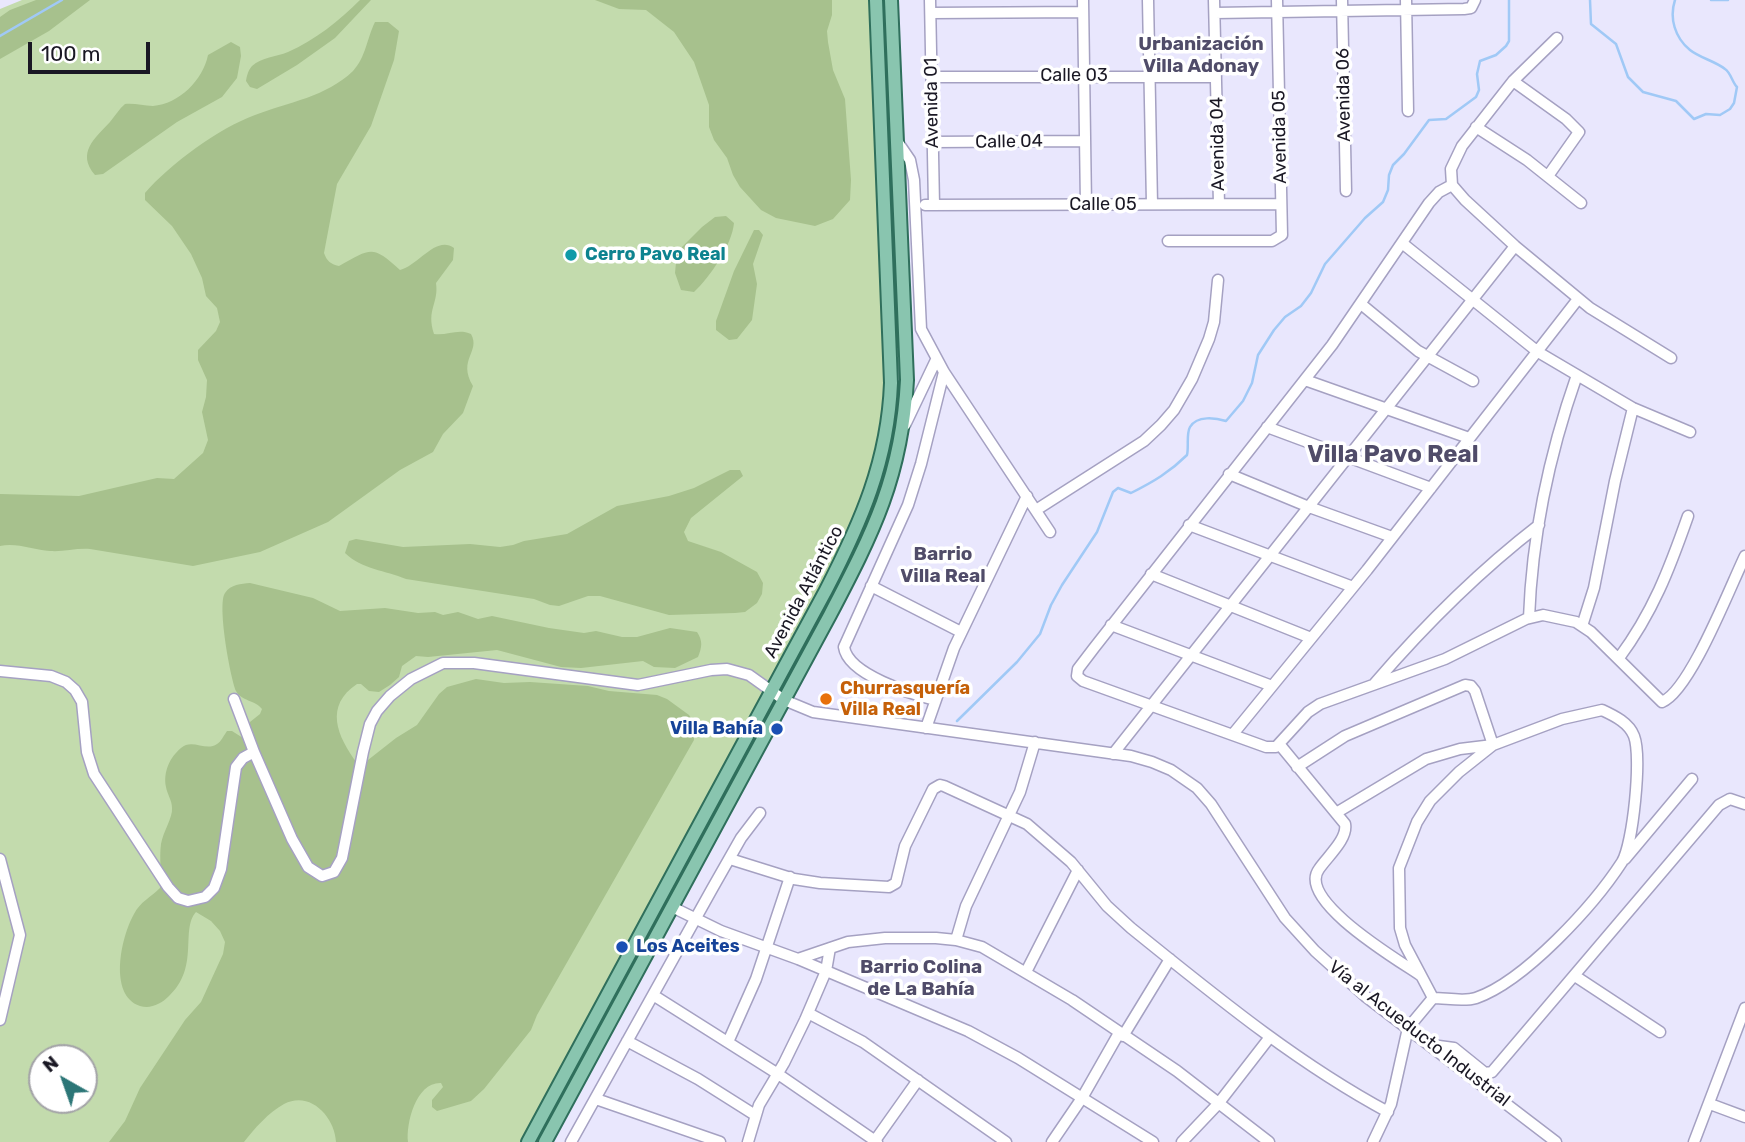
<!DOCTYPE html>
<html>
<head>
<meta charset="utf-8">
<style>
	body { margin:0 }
	#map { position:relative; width:1745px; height:1142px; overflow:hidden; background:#e9e7fd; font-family:Rubik,sans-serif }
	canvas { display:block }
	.north { position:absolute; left:28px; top:1044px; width:70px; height:70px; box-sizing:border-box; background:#fff; border:2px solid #a3a3a7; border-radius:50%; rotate:320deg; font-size:19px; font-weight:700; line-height:28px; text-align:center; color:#1a1824 }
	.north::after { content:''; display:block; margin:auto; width:24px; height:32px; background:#2c7677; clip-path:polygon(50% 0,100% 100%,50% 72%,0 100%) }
	.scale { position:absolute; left:28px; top:42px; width:122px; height:32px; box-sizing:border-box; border:4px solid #1a1824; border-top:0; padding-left:9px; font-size:21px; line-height:24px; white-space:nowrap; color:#1a1824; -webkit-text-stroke:5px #fff; paint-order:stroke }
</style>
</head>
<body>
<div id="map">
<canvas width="1745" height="1142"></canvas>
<div class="north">N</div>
<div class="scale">100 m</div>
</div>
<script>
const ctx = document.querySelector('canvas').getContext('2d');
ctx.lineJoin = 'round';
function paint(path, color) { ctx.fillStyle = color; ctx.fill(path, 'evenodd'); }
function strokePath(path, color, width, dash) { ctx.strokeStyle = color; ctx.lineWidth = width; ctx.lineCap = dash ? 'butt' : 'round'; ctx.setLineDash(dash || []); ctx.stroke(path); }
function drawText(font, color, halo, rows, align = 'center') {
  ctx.font = font + ' Rubik,sans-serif'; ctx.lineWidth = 7; ctx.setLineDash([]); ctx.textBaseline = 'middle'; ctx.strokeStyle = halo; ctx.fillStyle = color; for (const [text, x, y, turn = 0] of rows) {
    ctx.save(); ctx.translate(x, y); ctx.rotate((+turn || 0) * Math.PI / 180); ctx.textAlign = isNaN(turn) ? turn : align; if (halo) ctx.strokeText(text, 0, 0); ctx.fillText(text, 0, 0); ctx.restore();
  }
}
const green = new Path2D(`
	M22,0H876L891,359L872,492L528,1142H0V9ZM42,1058H84V1100H42Z`);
const forest = new Path2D(`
	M36,0H90L49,31L0,59V17L10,10Z
	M360,0H371L335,38L297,65L257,89L250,87L246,81C247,75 248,71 252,66C262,57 276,57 288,52C315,40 339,21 360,0Z
	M595,0H832V15L827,31L828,42L833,70L845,99L851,180L850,200L833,219L815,226L776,218L761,210L740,187L733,175L727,158L714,140L709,127V105L694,62L674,32L646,10L619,9Z
	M375,22H388L399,31L394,60L371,126L337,184L324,253C327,261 330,264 339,266C372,248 372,245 400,270C419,265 436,235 454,248L453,260L436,283C439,304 426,309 434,334C447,336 458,328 471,334C481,352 457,359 473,386L463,413L443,434L433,452L400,470L328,522L260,552L193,566L90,549C76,548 63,552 50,551C34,550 16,542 0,546V494L79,496L157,478L174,479L203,453L208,440L202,412L206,397L207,380L198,360V350L216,331L220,322L217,308L206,296L202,278L191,254L172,226L145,200V193C170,164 219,128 255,115C289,102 326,97 353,71C366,57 367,38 375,22Z
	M231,42L240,47L241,56L237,78L222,97L177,122L103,174L95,175C76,153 95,138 110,122C115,116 119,109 125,104C135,103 143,106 153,106C179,104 203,80 208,55Z
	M726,216L734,223C732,245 710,277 694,292L681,290L675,273L677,252L702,227L715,217Z
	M754,230H759L763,235L753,264L757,284L752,320L737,339L729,340L716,330V321L734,271Z
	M730,470H740L743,476L691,518L684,532L688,541L721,552L757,572L763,583L762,594L757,603L745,612L735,613L669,615L600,596H588L559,606L550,605L534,599L406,579C385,570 363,570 345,553L349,541L356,539L403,547L470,544L500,547L513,545L524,541L567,534L617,506L669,496L694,488Z
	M250,583L313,598L340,611L385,608L418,613L435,612L443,615L458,612L478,619L492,616L549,628L584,633L596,631L622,637H637L670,628L697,632C703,641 702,647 698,657L675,668L654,667L643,661L581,668L561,667L497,650L428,657L416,656L402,666L399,677L390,685L379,692L369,691L361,684H357C324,706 337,736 357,763L368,760L396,738L417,725L439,694L447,687L476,679L504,683L530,682L588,686L609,691L657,695L667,699L689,715L694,723V740L537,1015L531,1030L484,1089L471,1101L437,1111L432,1107V1100L443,1087L441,1083C416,1082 406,1123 408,1142H336C335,1117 310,1090 284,1104C269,1112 254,1129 244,1142H109L125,1121L140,1088L185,1020L201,1002L223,954L225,942L220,931L211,921L196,912C180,930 200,967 169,996C161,1004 151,1009 140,1006C108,995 121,937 134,914C140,902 151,897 160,888C162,873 159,859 161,844C163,832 173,817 172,808C172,800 167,794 166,787C163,772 170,757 181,748C192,738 206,752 217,744C221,742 224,735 227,731H232L243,738L248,731L250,722L260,714L262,709C255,700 241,701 236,691C230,676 217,604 225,593C231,584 241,584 250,583Z`);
const stream = new Path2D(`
	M1590,0L1591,24L1616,44L1628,77L1643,92L1676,101L1694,119L1706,114L1720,115L1730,109L1734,103L1737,87C1732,82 1731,73 1725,69C1715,61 1700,58 1690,50C1675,38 1669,18 1675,0
	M1711,0H1728
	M0,36L62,0
	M957,721L1017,662L1040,634L1051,605L1062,585L1097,532L1113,492L1118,488L1131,493C1153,482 1170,472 1187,455C1189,447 1186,434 1190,427C1197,415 1216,418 1226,421L1243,401L1252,383L1258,355L1274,330L1285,317L1301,306L1311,293L1325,264L1365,218L1383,202L1388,190L1389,175L1393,165L1404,154L1429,120L1446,119L1476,97L1479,90L1477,74L1480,61L1496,55L1506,46L1509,41V0`);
const minor = new Path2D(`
	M930,0L934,205
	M1083,0L1086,205
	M1148,0L1152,204
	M1214,0L1219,204
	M1342,0L1346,191
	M1406,0L1408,111
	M931,13L1083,12
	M1215,13L1464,9L1471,8L1475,0
	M1557,38L1513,81L1462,146L1451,169L1452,185L1465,200L1515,246L1590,308L1671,358
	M932,77H1216
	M1513,81L1566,119L1579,132L1548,176
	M1476,127L1527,160L1581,203
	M897,141L910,160L914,180L921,329L944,372L1050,532
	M933,142L1085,141
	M1452,185L1439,192L1429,203L1332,345L1094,648L1078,669L1077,676L1083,681L1266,747H1276L1308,712L1320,704L1445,659L1526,619L1543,615L1576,622L1591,632L1662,702C1690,691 1730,587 1745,556
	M925,205L1281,204
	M1168,241H1272L1282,235L1277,0
	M1402,243L1538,352L1633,408L1690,432
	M1361,304L1418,351L1473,381
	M1305,380L1469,438
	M905,425L936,360
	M1267,427L1431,488
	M1229,474L1309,507L1392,537
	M1036,510L1144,441L1161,425L1174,410L1192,379L1209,339L1214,322L1218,280
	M1189,525L1353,587
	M1151,574L1311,638
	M871,586L961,632
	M1529,618C1532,536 1550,452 1577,375
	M1111,625L1272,686
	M1582,626L1594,588L1615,481L1633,408
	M1619,658C1653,612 1669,570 1688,516
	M0,671L51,676L66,682L75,690L82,702L87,752L94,774L168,887L178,898L188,901L205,897L214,888L221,869L236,767L243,758L254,752
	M1375,683C1425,625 1478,572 1539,525
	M234,699L254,752L292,839L308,867L322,876L334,872L342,858L363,752L370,724L377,711L390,696L411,679L443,663H474L638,685L711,670L727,669L749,675L784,700L813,712L1131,756L1152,762L1171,770L1197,788L1211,804L1285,918L1315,951L1365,996L1556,1142
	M935,700C912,694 848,675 844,647L908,505L921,464L944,372
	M1602,710C1615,716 1629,723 1634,736C1642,757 1633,844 1622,862C1594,905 1525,981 1476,998C1464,1002 1446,998 1433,998L1405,945L1400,928L1399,868L1417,822L1430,801L1459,772L1493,745L1562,719Z
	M926,728L954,648L1027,496
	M1233,734L1367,570L1578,299
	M1280,745L1345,824C1348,839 1327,857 1319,869C1296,900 1398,960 1420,975
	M1113,754L1515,246
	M1297,767L1345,736L1465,685L1471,686L1475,691L1493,745L1460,749L1426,759L1336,813
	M0,859L20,935L0,1020
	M730,859L794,879L820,883L889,887L896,883L905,846L933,789L940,785L944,786L1027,824L1071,862L1107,906L1131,928C1213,994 1295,1062 1388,1112
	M1625,859L1692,779
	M672,907L721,931L798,959L968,1031L1018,1058L1153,1142
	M956,940L966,906L1020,792L1035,742
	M798,959L848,942L885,938H936L956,940L982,947L1072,1000L1177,1071L1269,1142
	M1026,972L1078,870
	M1575,976L1660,1032
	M653,995L778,1074L877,1142
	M808,1013L863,1042L1006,1142
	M1123,1036L1170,959
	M627,1041L698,1079L755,1115
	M728,1042L756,979L790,877
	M1431,1045L1454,1048L1485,1073L1492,1072L1719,805L1730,799L1745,804
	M596,1099L720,1142
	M1710,1104L1745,1117
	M571,1142L712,889L741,838L760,813
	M748,1142L759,1105L784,1063L805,1020L826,971L830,948
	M874,1142L918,1080
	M1052,1142L1082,1098L1119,1033
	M1182,1142L1218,1104L1270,1037
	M1373,1142L1391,1104L1408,1028L1433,998
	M1694,1142L1745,1008`);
const major = new Path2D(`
	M528,1142L826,590C861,522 888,461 891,383L876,0
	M545,1142L830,615C873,533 902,476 907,380L891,0`);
const markers = [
	[571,255,7,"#0f9aa8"],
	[826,699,7,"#e8710a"],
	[777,729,7,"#1a4fb4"],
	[622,947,7,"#1a4fb4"]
];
const streetNames = [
	["Calle 03",1074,76],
	["Avenida 06",1344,95,-91],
	["Avenida 01",932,103,-91],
	["Avenida 05",1280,137,-91],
	["Calle 04",1009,142,-1],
	["Avenida 04",1218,144,-91],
	["Calle 05",1103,205],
	["Avenida Atlántico",804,592,-62],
	["Vía al Acueducto Industrial",1419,1034,38]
];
const cultureNames = [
	["Cerro Pavo Real",585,255]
];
const foodNames = [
	["Churrasquería",840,689],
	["Villa Real",840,710]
];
const transitNames = [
	["Villa Bahía",763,729],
	["Los Aceites",636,947,"left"]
];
const neighbourhoodNames = [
	["Urbanización",1201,45],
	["Villa Adonay",1201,67],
	["Barrio",943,555],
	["Villa Real",943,577],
	["Barrio Colina",921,968],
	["de La Bahía",921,990]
];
const districtNames = [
	["Villa Pavo Real",1393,455]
];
paint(green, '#c3dbad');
paint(forest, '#a7c18d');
strokePath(stream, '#a0c9f6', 2.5);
strokePath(minor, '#a5a1c2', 13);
strokePath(major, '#2f6f5c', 16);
strokePath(minor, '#fff', 10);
strokePath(major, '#89c5af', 12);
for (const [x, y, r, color] of markers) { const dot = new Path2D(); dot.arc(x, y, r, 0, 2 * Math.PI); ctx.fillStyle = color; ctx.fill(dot); strokePath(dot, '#fff', 2.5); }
drawText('18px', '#1a1824', '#fff', streetNames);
drawText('bold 18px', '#0d838f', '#fff', cultureNames, 'left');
drawText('bold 18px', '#c56008', '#fff', foodNames, 'left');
drawText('bold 18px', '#164399', '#fff', transitNames, 'right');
drawText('bold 19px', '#504c69', '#fff', neighbourhoodNames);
drawText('bold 24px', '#504c69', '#fff', districtNames);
</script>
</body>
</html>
